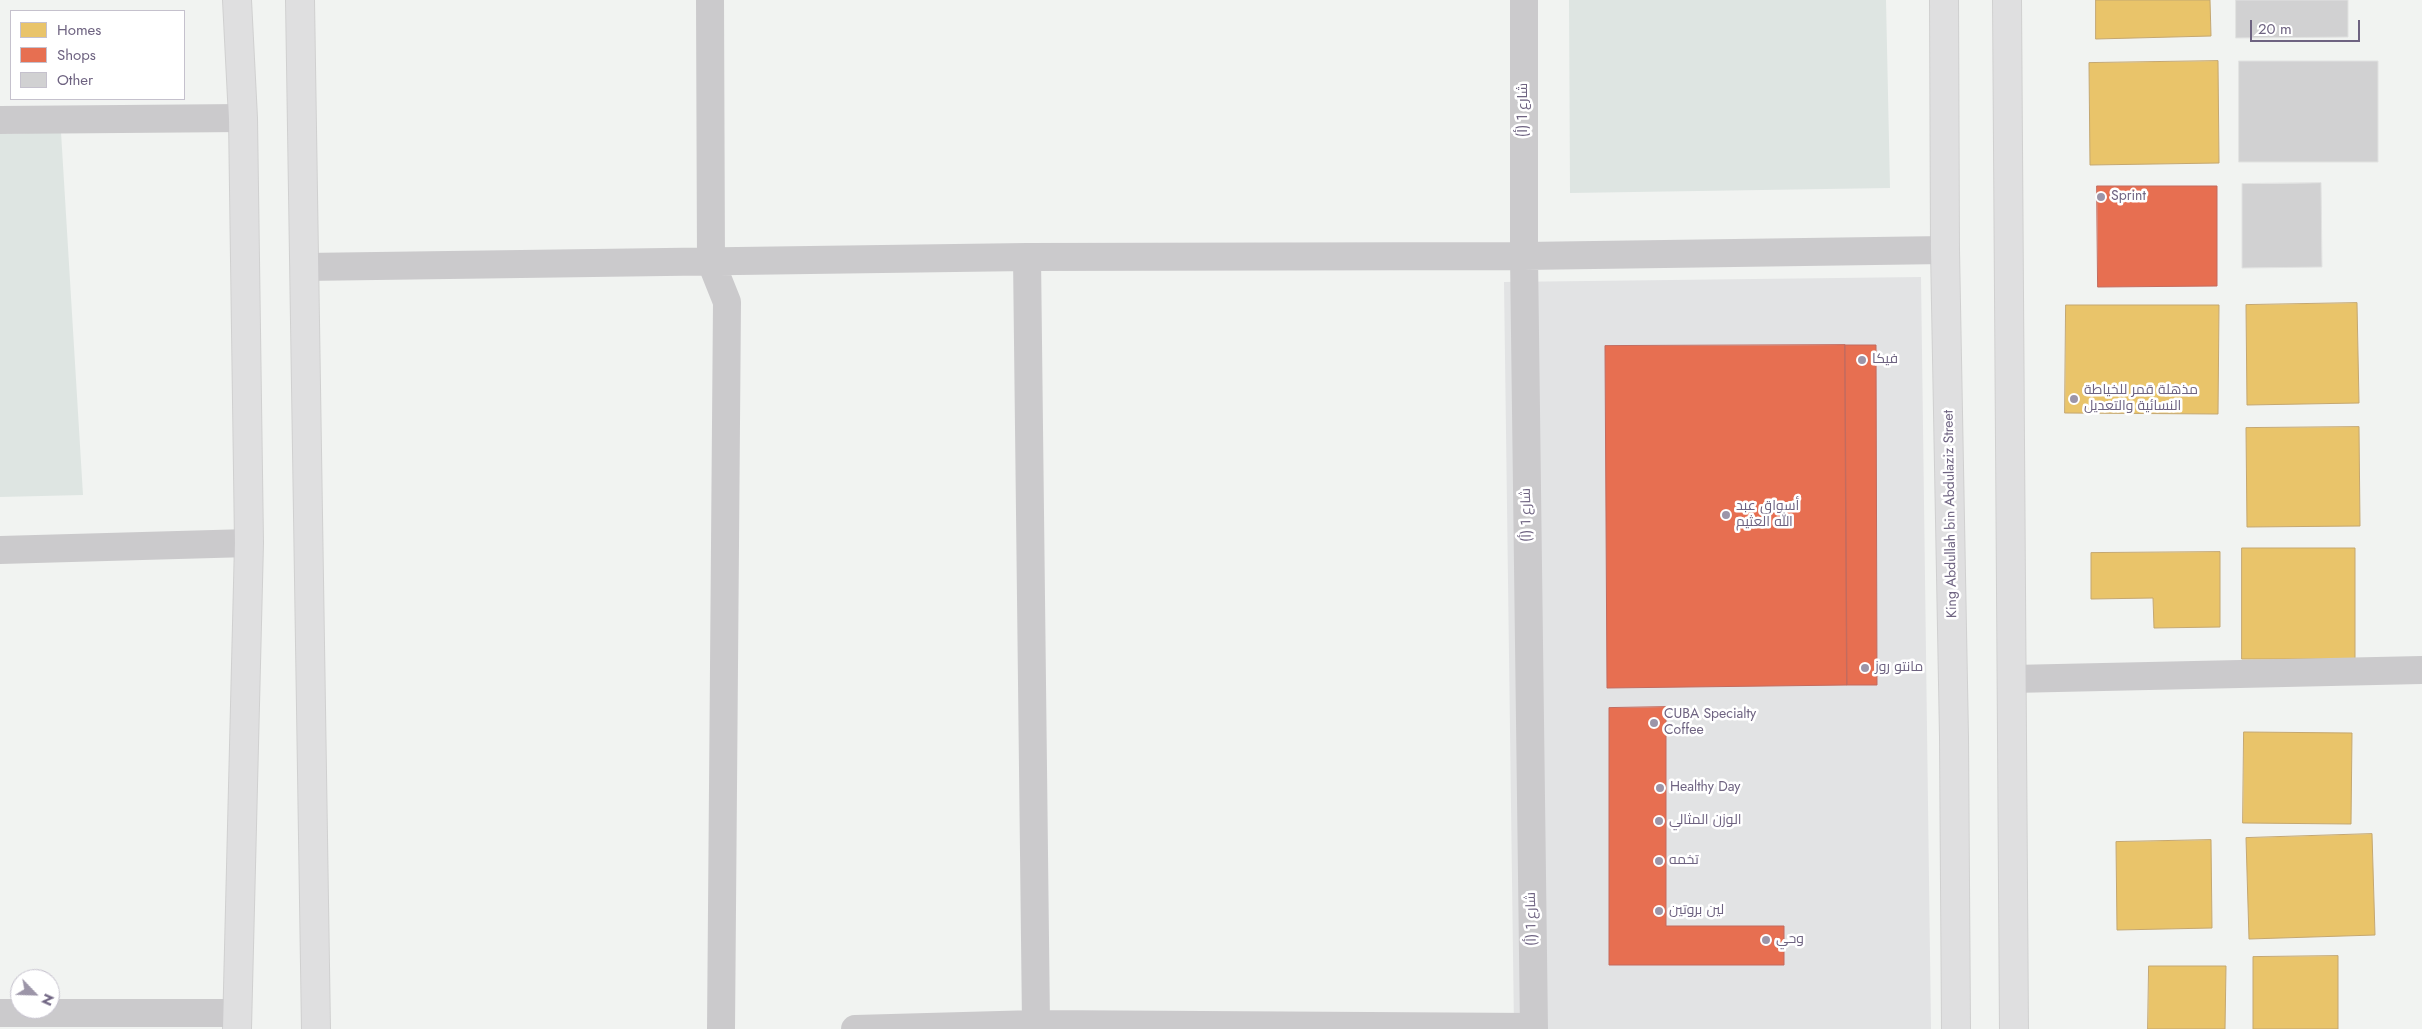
<!DOCTYPE html>
<html>
<head>
<meta charset="utf-8">
<style>
	body { margin:0 }
	#map { position:relative; width:2422px; height:1029px; overflow:hidden; background:#f1f3f1; font-family:Jost,sans-serif }
	canvas { display:block }
	.legend { position:absolute; left:10px; top:10px; width:175px; height:90px; box-sizing:border-box; background:#fff; border:1px solid #c5c1cd; margin:0; padding:6px 9px; list-style:none; font-size:15px; color:#6e6381 }
	.legend li { display:flex; align-items:center; gap:10px; height:25px }
	.legend b { width:25px; border:1px solid #c5c1cd }
	.north { position:absolute; left:10px; top:969px; width:50px; height:50px; box-sizing:border-box; background:#fff; border:1px solid #c5c1cd; border-radius:50%; rotate:114deg; font-size:14px; font-weight:700; line-height:20px; text-align:center; color:#6e6381 }
	.north::after { content:''; display:block; margin:auto; width:18px; height:22px; background:#9c95a8; clip-path:polygon(50% 0,100% 100%,50% 72%,0 100%) }
	.scale { position:absolute; left:2250px; top:20px; width:110px; height:22px; box-sizing:border-box; border:2px solid #6e6381; border-top:0; padding-left:6px; font-size:15px; line-height:18px; white-space:nowrap; color:#6e6381; -webkit-text-stroke:4px #fff; paint-order:stroke }
</style>
</head>
<body>
<div id="map">
<canvas width="2422" height="1029"></canvas>
<ul class="legend">
<li><b style="height:14px;background:#e9c46a"></b>Homes</li>
<li><b style="height:14px;background:#e76f51"></b>Shops</li>
<li><b style="height:14px;background:#d1d1d2"></b>Other</li>
</ul>
<div class="north">N</div>
<div class="scale">20 m</div>
</div>
<script>
const ctx = document.querySelector('canvas').getContext('2d');
ctx.lineJoin = 'round';
function paint(path, color) { ctx.fillStyle = color; ctx.fill(path, 'evenodd'); }
function strokePath(path, color, width, dash) { ctx.strokeStyle = color; ctx.lineWidth = width; ctx.lineCap = dash ? 'butt' : 'round'; ctx.setLineDash(dash || []); ctx.stroke(path); }
function drawText(font, color, halo, rows, align = 'center') {
  ctx.font = font + ' Jost,Cairo,sans-serif'; ctx.lineWidth = 5; ctx.setLineDash([]); ctx.textBaseline = 'middle'; ctx.strokeStyle = halo; ctx.fillStyle = color; for (const [text, x, y, turn = 0] of rows) {
    ctx.save(); ctx.translate(x, y); ctx.rotate((+turn || 0) * Math.PI / 180); ctx.textAlign = isNaN(turn) ? turn : align; if (halo) ctx.strokeText(text, 0, 0); ctx.fillText(text, 0, 0); ctx.restore();
  }
}
const built = new Path2D(`
	M1921,277L1931,1029H1514L1504,282Z`);
const green = new Path2D(`
	M1569,0H1886L1890,188L1570,193Z
	M61,132L83,495L0,497V134Z`);
const homes = new Path2D(`
	M2096,0H2210L2211,36L2096,39Z
	M2218,61L2219,163L2090,165L2089,63Z
	M2357,303L2359,403L2247,405L2246,305Z
	M2066,305H2219L2218,414L2065,413Z
	M2359,427L2360,526L2247,527L2246,428Z
	M2242,548H2355V659H2242Z
	M2220,552V627L2154,628L2153,598L2091,599V553Z
	M2244,732L2352,733L2351,824L2243,823Z
	M2372,834L2375,935L2249,939L2246,838Z
	M2211,840L2212,928L2117,930L2116,842Z
	M2338,956V1029H2253V957Z
	M2149,966H2226L2225,1029H2148Z`);
const shops = new Path2D(`
	M2097,186H2217V286L2098,287Z
	M1845,345L1847,685L1607,688L1605,346Z
	M1845,345H1876L1877,685H1847Z
	M1666,707V926H1784V965H1609V708Z`);
const building = new Path2D(`
	M2236,0H2348V37L2236,38Z
	M2239,61H2378V162H2239Z
	M2321,183L2322,267L2242,268V184Z`);
const street = new Path2D(`
	M710,0L711,262L727,302L721,1029
	M1524,0V256L1534,1029
	M0,120L243,118
	M1027,257L1036,1024
	M304,267L1027,257L1524,256L1945,250
	M0,550L249,543
	M2012,679L2422,670
	M0,1013H237
	M855,1029L1036,1024L1534,1027`);
const secondary = new Path2D(`
	M237,0L243,118L249,543L237,1029
	M300,0L316,1029
	M1944,0L1945,250L1954,737L1956,1029
	M2007,0L2014,1029`);
const markers = [
	[2101,197,5,"#9c95a8"],
	[1862,360,5,"#9c95a8"],
	[2074,399,5,"#9c95a8"],
	[1726,515,5,"#9c95a8"],
	[1865,668,5,"#9c95a8"],
	[1654,723,5,"#9c95a8"],
	[1660,788,5,"#9c95a8"],
	[1659,821,5,"#9c95a8"],
	[1659,861,5,"#9c95a8"],
	[1659,911,5,"#9c95a8"],
	[1766,940,5,"#9c95a8"]
];
const streetNames = [
	["شارع 1 (أ)",1524,110,-90],
	["King Abdullah bin Abdulaziz Street",1951,514,-91],
	["شارع 1 (أ)",1527,515,-91],
	["شارع 1 (أ)",1532,919,-91]
];
const poiNames = [
	["Sprint",2111,197],
	["فيكا",1872,360],
	["مذهلة قمر للخياطة",2084,391],
	["النسائية والتعديل",2084,407],
	["أسواق عبد",1736,507],
	["الله العثيم",1736,523],
	["مانتو روز",1875,668],
	["CUBA Specialty",1664,715],
	["Coffee",1664,731],
	["Healthy Day",1670,788],
	["الوزن المثالي",1669,821],
	["تخمه",1669,861],
	["لين بروتين",1669,911],
	["وحي",1776,940]
];
paint(built, '#e2e3e4');
paint(green, '#dee5e2');
paint(homes, '#e9c46a');
strokePath(homes, '#c4a771', 1);
paint(shops, '#e76f51');
strokePath(shops, '#c36b5f', 1);
paint(building, '#d1d1d2');
strokePath(building, '#e1e2e1', 1);
strokePath(secondary, '#d0d0d0', 30);
strokePath(street, '#cbcacc', 28);
strokePath(secondary, '#dfdfe0', 28);
for (const [x, y, r, color] of markers) { const dot = new Path2D(); dot.arc(x, y, r, 0, 2 * Math.PI); ctx.fillStyle = color; ctx.fill(dot); strokePath(dot, '#fff', 2); }
drawText('14px', '#6e6381', '#fff', streetNames);
drawText('14px', '#6e6381', '#fff', poiNames, 'left');
</script>
</body>
</html>
